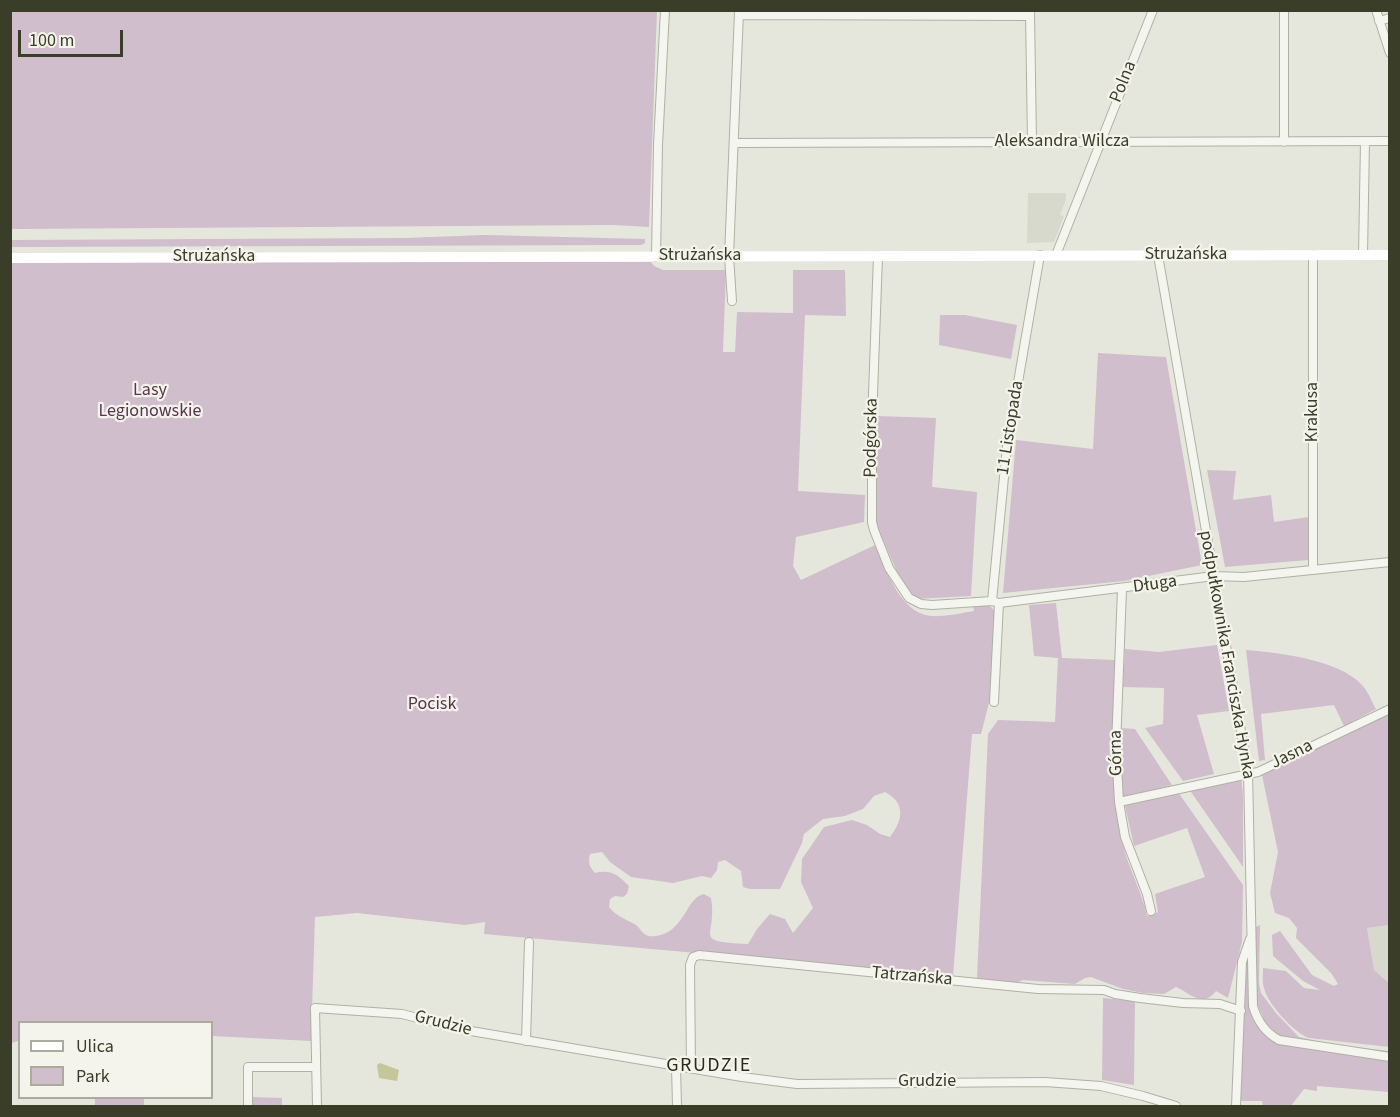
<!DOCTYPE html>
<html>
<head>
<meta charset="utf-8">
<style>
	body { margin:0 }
	#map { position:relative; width:1400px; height:1117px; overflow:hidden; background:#e5e7dd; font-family:"Source Sans 3",sans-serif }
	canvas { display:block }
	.frame { position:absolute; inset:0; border:12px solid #3a3d27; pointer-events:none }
	.legend { position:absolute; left:18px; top:1021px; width:195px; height:78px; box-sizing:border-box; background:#f4f4ec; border:2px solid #aaab9d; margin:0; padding:8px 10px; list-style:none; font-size:18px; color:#3a3d27 }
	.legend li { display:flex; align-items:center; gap:12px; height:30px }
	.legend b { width:30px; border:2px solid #aaab9d }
	.scale { position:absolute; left:18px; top:30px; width:105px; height:27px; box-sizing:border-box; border:3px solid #3a3d27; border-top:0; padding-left:8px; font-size:18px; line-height:21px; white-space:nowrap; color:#3a3d27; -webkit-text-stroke:4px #f4f4ec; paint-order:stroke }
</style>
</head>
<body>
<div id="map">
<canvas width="1400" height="1117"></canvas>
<div class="frame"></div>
<ul class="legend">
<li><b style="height:8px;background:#fff"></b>Ulica</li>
<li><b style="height:16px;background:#d0becc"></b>Park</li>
</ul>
<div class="scale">100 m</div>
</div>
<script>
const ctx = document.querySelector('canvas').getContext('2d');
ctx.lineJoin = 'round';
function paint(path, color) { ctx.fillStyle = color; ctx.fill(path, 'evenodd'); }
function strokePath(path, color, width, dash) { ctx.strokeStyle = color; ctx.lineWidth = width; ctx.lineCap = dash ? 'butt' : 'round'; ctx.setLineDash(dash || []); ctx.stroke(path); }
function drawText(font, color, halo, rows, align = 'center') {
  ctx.font = font + ' "Source Sans 3",sans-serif'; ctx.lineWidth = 4.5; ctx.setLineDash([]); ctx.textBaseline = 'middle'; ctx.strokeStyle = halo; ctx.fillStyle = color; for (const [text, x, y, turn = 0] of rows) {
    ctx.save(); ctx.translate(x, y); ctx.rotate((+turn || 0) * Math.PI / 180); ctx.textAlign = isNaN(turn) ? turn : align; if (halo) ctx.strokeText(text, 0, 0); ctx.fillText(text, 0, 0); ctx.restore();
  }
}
const built = new Path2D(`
	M1028,193H1066V200L1060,215L1064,216L1054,242L1027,243Z
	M1389,925V983L1374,970L1367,928Z`);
const green = new Path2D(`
	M10,11H657L649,227L612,225L11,229Z
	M485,235L645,239V243L641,245L10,247L11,240L404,238Z
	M11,262H651L654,266L663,270H726L723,352H735L737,312L793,313V270H845L846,316L805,315L798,491L865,495L864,522L796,537L793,566L801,580L875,545C887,569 899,613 931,616C945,617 961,613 974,611L973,606H990L995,611L991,695L981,734H972L953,976L484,934L485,922L465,925L357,913L315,917L311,1041L212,1036V1022H20L19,1041L11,1043ZM885,792C906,803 903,820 890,837L880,834L867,825L852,820L824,827L802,859L801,882L813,908L793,933L785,919L770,914L757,929L748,944C690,941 718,938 711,898L704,894C686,897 685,932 656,936C653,936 649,937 646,935C642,933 640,928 636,925C627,920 615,915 609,907L610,899L615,896L623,897L627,894L629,886C618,875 611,869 595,873C589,866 588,863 590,854L602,852L610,862L631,877L673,883L702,876L711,878L717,870L718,862L725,860L741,871L743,887L750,889H780L802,843L804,834L823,819L845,816L863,809L874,796Z
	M940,315H965L1017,325L1011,359L939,345Z
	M1098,353L1166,357L1202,565L1124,581L1003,593L1016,440L1093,449Z
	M876,416L936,418L932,487L977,492L971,596L916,599L902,583L874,520Z
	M1207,470L1236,471L1233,500L1271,495L1274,522L1309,517L1308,560L1225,567Z
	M1056,603L1062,658L1116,660C1113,723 1108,784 1123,845C1129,870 1142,891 1147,916L1158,912L1155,894L1205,877L1187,828L1134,846L1125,806L1178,792L1243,885L1242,942L1228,998L1216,991C1203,1008 1191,994 1176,987L1164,994L1143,993L1123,989L1091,977L1085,978L1075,984L1023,980L1013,984L977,979L988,734L998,720L1055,722L1058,658L1034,656L1029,605Z
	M1217,645L1229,711L1197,715L1214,774L1183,781L1145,728L1163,724L1164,688L1123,687L1125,649L1159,652Z
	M1246,650C1279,653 1338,659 1362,685C1368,691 1372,702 1376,709L1344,726L1334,705L1261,714L1265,760L1259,761Z
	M1389,713V925L1367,928L1374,970L1389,983V1047L1309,1038C1295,1034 1267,1003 1264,988C1262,982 1263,975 1263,968L1286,971L1304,988L1320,990L1303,981L1273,956L1272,935L1280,931L1312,975L1334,986L1338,984L1331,973L1296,938L1297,928L1289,918L1275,913L1270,893L1278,852L1262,775Z
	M1122,728L1135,729L1172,785L1123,798L1119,759Z
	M1241,776L1243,796V867L1189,789Z
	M1260,925L1259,984L1261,993L1276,1013L1299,1037L1330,1044L1389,1051V1054L1287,1039L1278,1035L1265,1022L1256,1001L1254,928Z
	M1248,952V1002L1251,1011L1262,1032L1270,1039L1280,1044L1389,1059V1092L1317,1086V1091L1304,1089L1291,1106H1263L1262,1101H1240L1244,966Z
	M1103,998L1135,1001L1134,1085L1102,1080Z
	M251,1097L282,1098V1106H251Z
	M95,1098H144V1106H95Z`);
const water = new Path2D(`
	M380,1063L399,1070L397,1081L379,1078L377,1065Z`);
const street = new Path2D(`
	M1284,10V142
	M1376,10L1390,53
	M1030,12L1032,142
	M739,15L1030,16
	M1379,21L1390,18
	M734,143L1390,141
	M1056,255L1153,10
	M1158,255L1248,772L1253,1006C1257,1020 1266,1033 1279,1040L1390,1057
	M1363,255L1365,141
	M878,256L872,422V522L874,530L889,568L909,598L921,604L932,605L992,601L999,603L1214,576L1244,577L1390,562
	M656,257L658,145L665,10
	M732,301L729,256L739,12
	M1313,570V255
	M1122,589L1116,747L1119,802L1125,837L1147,894L1151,911
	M992,601L1007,446L1040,255
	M994,702L999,603
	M1119,802L1258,772L1390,709
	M526,1041L529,942
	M676,1066L677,1106
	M691,1069L690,965L693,957L699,955L1038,989L1104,990L1115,994L1140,998L1183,1003L1220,1004L1241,1011
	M248,1106V1067H316
	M317,1106L315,1008L402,1014L465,1030L742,1077L797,1084L1045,1082L1101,1086L1143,1096L1176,1106
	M1236,1106L1242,962L1250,939`);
const secondary = new Path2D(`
	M10,258L1390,255`);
const streetNames = [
	["Polna",1124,82,-68],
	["Aleksandra Wilcza",1062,142],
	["Strużańska",1186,255],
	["Strużańska",700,256],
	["Strużańska",214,257],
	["Krakusa",1313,412,-90],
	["11 Listopada",1011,428,-81],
	["Podgórska",872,438,-89],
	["Długa",1155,585,-8],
	["podpułkownika Franciszka Hynka",1226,655,80],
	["Górna",1117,753,-91],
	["Jasna",1292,755,-26],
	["Tatrzańska",912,977,5],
	["Grudzie",443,1024,14],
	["Grudzie",927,1082]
];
const parkNames = [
	["Lasy",150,391],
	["Legionowskie",150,412],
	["Pocisk",432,705]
];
const neighbourhoodNames = [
	["GRUDZIE",709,1067]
];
paint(built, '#d6d9cb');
paint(green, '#d0becc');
paint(water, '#c6c798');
strokePath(street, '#aeb1a3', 10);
strokePath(street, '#f4f5ef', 8);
strokePath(secondary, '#fff', 10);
drawText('18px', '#3a3d27', '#f4f4ec', streetNames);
drawText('18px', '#58344d', '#f4f4ec', parkNames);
ctx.letterSpacing = '1.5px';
drawText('20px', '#2a2d19', '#f4f4ec', neighbourhoodNames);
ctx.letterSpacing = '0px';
</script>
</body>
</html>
